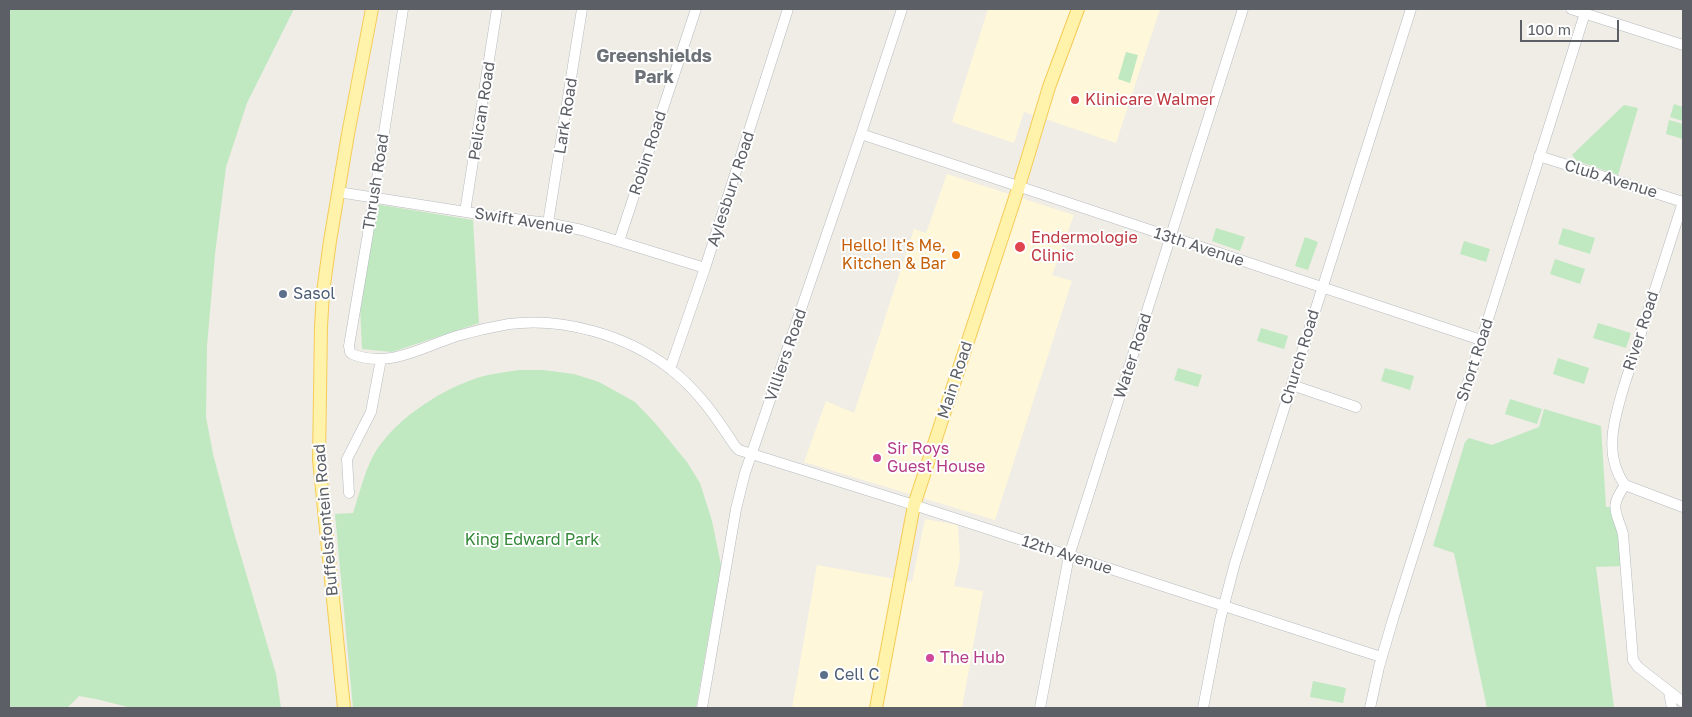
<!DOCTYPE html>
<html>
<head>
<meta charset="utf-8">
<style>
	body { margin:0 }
	#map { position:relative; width:1692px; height:717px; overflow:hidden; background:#efede5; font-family:"Golos Text",sans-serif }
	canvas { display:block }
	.frame { position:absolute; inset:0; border:10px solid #5c6066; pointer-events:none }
	.scale { position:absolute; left:1520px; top:20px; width:99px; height:22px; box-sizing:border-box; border:2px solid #5c6066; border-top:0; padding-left:6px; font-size:15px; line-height:18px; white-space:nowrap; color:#5c6066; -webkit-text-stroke:4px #fff; paint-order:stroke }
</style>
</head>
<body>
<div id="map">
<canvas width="1692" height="717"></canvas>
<div class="frame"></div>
<div class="scale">100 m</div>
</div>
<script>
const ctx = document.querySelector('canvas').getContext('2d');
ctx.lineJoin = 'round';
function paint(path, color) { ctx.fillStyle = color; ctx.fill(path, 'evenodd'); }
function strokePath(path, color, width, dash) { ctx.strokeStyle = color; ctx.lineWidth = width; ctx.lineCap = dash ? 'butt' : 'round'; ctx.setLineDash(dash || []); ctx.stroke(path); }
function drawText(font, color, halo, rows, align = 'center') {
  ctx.font = font + ' "Golos Text",sans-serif'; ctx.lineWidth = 4; ctx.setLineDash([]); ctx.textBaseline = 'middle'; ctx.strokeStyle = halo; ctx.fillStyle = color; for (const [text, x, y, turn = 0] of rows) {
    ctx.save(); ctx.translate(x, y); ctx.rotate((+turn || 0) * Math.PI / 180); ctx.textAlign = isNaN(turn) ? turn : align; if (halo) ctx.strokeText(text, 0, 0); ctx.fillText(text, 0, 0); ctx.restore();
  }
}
const commercial = new Path2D(`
	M988,9H1160L1116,143L1024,112L1014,143L952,122Z
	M947,174L1074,215L1052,275L1072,281L995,520L804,462L826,401L854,413L914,229L926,233Z
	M925,519L958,525L960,559L954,586L983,591L962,708H792L817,565L912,582Z`);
const green = new Path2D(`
	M9,9H294L247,103L226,167L215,254L207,346L206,417L213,454L232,526L276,674L281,708H132L96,699L79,696L67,708H9Z
	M1126,52L1138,55L1130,83L1118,79Z
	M1674,104L1683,107V121L1670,117Z
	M1624,105L1638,108L1618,175L1577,161L1572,155Z
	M1669,120L1683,124V139L1666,134Z
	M375,204L473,220L479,323L392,352L362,349L360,306Z
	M1216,228L1245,237L1240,251L1212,241Z
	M1563,228L1595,238L1590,254L1558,244Z
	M1305,237L1318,242L1308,270L1295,266Z
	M1464,241L1490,249L1486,262L1460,254Z
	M1555,259L1585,269L1580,284L1550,274Z
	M1598,323L1631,333L1626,348L1593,338Z
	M1261,328L1288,336L1284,349L1257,341Z
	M1558,358L1589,368L1584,384L1553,374Z
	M1178,368L1202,375L1198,387L1174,380Z
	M1385,368L1414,376L1410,390L1381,381Z
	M520,370H543L574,374L599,382L635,402L655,423L687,462L700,483L712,521L721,565L696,708H353L335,514L353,513C359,495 364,474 372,458C391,422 437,392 474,379C488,374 505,372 520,370Z
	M1510,399L1542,409L1537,424L1505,414Z
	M1544,409L1601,426L1606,507H1615L1625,566L1596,567L1614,708H1487L1454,553L1433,546L1465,442L1469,438L1492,445L1539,427Z
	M1313,681L1346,688L1343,703L1310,697Z`);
const minor = new Path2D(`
	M403,9L374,198L349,346L350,352L352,354C389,369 422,347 457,336C474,331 491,327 509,324C563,317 626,335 669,368C697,389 716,417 735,446L739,450L914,505L1381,657
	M1571,9L1683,45
	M861,134L1481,340
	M1539,156L1683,202
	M338,192L498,217L548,223L582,230L705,268
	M1683,202L1624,386C1614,419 1603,455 1625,485L1683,507
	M465,212L497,9
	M548,223L582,9
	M619,241L696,9
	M670,369L705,268L788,9
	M1292,385L1356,407
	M1625,485C1609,508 1616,510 1623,534L1633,660L1638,667L1683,702
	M349,493L347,459L371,412L381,359
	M1669,692L1672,708
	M702,708L736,509L745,473L861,134L902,9
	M1040,708L1069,556L1243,9
	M1203,708L1220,620L1235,563L1411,9
	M1370,708L1379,667L1393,619L1585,13`);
const major = new Path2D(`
	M344,708L319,460L321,327L323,292L330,241L348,134L372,9
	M876,708L914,505L1019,186L1049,87L1078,9`);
const markers = [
	[1075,100,5,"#e0444e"],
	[1020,247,6,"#e0444e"],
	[956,255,5,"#e8710a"],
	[283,294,5,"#5c6f8a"],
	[877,458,5,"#d1479c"],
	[930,658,5,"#d1479c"],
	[824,675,5,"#5c6f8a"]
];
const healthNames = [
	["Klinicare Walmer",1085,100],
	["Endermologie",1031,238],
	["Clinic",1031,256]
];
const streetNames = [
	["Pelican Road",482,111,-81],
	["Lark Road",566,116,-81],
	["Robin Road",648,153,-72],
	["Club Avenue",1611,179,17],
	["Thrush Road",376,182,-81],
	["Aylesbury Road",731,189,-72],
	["Swift Avenue",524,221,9],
	["13th Avenue",1199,247,18],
	["River Road",1641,331,-72],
	["Villiers Road",786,355,-71],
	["Water Road",1133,356,-72],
	["Church Road",1300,357,-73],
	["Short Road",1475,360,-72],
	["Main Road",955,380,-72],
	["Buffelsfontein Road",326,520,-95],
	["12th Avenue",1067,555,18]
];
const foodNames = [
	["Hello! It's Me,",946,246],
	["Kitchen & Bar",946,264]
];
const serviceNames = [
	["Sasol",293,294],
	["Cell C",834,675]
];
const hotelNames = [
	["Sir Roys",887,449],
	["Guest House",887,467],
	["The Hub",940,658]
];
const parkNames = [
	["King Edward Park",532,540]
];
const neighbourhoodNames = [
	["Greenshields",654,56],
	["Park",654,77]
];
paint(commercial, '#fff7da');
paint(green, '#c0e8c1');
strokePath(minor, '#b7babf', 11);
strokePath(major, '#f6cc57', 14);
strokePath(minor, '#fff', 10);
strokePath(major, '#fff2aa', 12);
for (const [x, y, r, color] of markers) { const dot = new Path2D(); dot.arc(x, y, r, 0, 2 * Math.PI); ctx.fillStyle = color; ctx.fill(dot); strokePath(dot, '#fff', 2); }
drawText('16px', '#be3a42', '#fff', healthNames, 'left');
drawText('16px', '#5c6066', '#fff', streetNames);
drawText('16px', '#c56008', '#fff', foodNames, 'right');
drawText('16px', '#4e5e75', '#fff', serviceNames, 'left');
drawText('16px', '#b23c85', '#fff', hotelNames, 'left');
drawText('16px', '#328737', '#fff', parkNames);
drawText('bold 18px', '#6d7278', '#fff', neighbourhoodNames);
</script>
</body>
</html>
